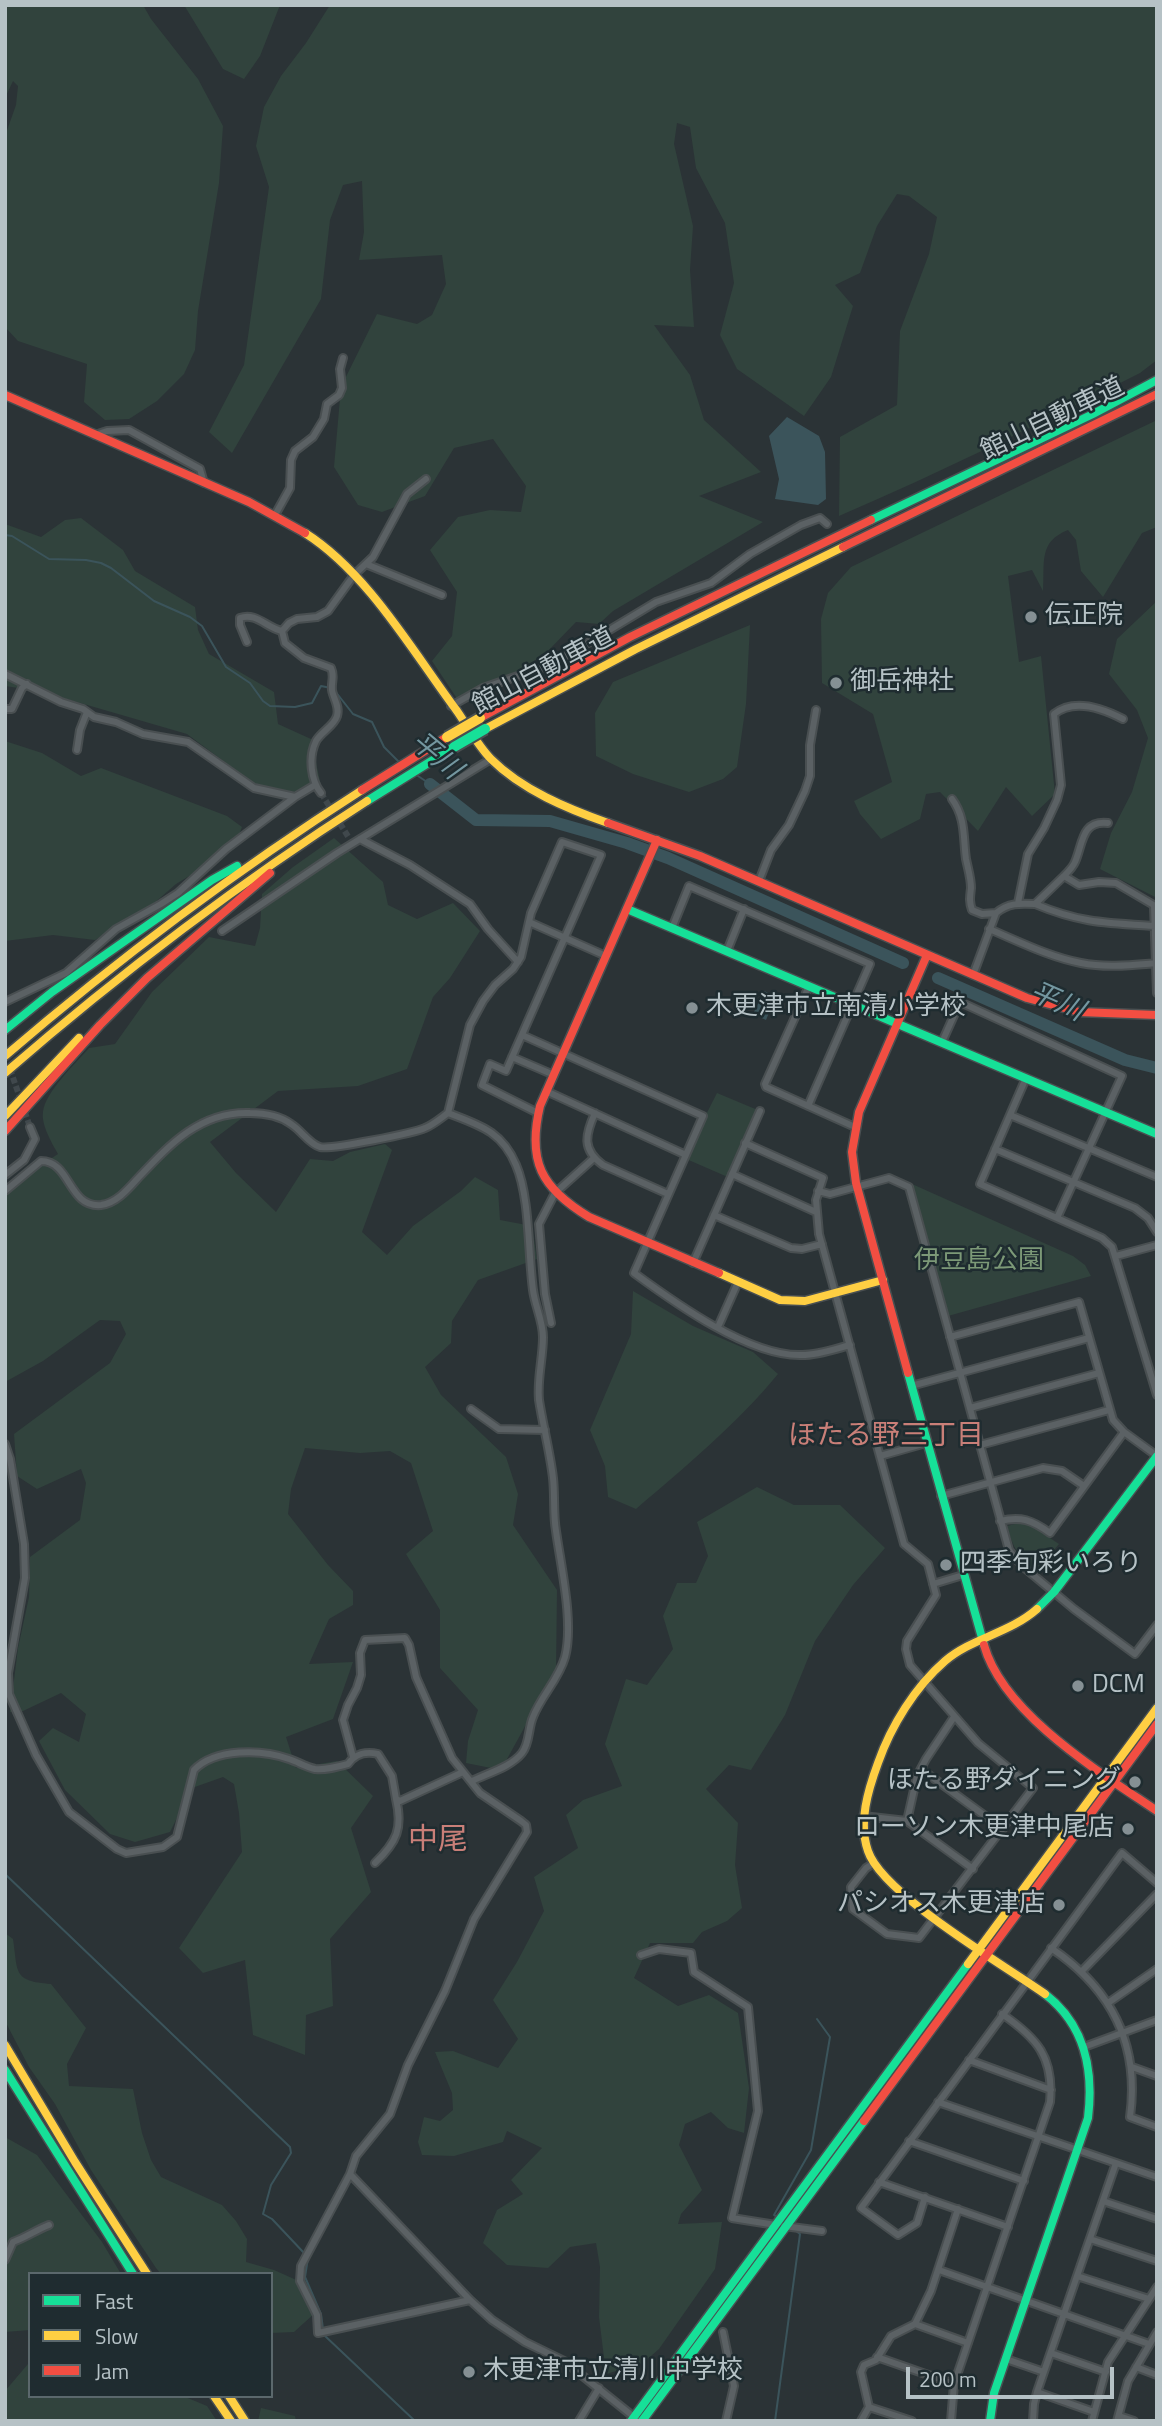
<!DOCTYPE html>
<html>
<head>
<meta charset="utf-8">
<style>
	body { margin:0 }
	#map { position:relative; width:1162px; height:2426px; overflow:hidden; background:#2b3336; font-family:"Titillium Web",sans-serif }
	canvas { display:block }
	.frame { position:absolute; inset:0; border:7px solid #b6c2c6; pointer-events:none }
	.legend { position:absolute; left:28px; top:2272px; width:245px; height:126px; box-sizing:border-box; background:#1f2c30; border:2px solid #5b686c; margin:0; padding:9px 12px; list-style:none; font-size:21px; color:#b6c2c6 }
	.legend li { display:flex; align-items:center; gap:14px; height:35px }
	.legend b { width:35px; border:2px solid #5b686c }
	.scale { position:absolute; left:906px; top:2367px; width:208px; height:32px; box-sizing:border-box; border:4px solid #b6c2c6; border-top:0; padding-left:9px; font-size:21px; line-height:24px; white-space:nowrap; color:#b6c2c6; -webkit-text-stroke:5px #1f2c30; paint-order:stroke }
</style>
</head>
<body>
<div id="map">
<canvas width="1162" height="2426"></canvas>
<div class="frame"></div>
<ul class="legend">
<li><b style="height:9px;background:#16e098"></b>Fast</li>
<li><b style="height:9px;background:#ffcf43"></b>Slow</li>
<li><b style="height:9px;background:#f24e42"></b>Jam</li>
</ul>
<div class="scale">200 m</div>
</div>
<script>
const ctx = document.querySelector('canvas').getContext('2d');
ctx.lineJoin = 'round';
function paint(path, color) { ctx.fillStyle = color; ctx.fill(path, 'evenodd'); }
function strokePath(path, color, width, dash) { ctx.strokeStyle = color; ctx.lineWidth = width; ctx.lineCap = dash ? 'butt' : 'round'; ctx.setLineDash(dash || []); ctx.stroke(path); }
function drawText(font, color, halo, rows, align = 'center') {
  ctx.font = font + ' "Titillium Web","Noto Sans JP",sans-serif'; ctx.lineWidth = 5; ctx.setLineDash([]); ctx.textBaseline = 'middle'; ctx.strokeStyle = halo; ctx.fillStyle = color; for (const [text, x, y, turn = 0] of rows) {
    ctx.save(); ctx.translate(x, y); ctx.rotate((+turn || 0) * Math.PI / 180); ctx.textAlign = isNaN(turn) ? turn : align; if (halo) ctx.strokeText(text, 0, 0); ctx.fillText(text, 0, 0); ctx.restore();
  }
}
const green = new Path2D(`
	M5,5H143L151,19L198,79L223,126L219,183L198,311L195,350L184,374L157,401L129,419L105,420L84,402L87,364L18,341L5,327V136L16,105L18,86L13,81L5,98Z
	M184,5H280L260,56L244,79L223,69Z
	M330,5H1157V360L1140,373C1041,423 941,472 839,516L840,437L897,405L900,331L929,254L937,217L909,196L897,194L877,226L860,273L835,285L853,306L831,377L804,416L737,369L720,335L734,283L725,223L696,168L690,127L677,123L674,144L693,226L690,270L694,327L654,325L690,375L704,420L761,472L699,496L763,522L613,611L599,624L576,622L545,654L507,678L458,700L432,661L452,636L457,592L430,550L458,517L490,510L521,512L526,486L493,439L454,448L425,496L382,512L358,505L334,467L341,387L377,314L417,324L432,315L446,284L442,255L359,260L364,232L362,181L343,185L330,220L321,299L232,453L209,432L244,365L269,187L256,146L264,107L281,76L306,43Z
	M1157,420V527L1142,533L1103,597L1081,571L1076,540L1068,530C1038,542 1045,562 1043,591L1032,570L1008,576L1019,662L1041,656L1055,794L1032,816L1006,787L978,831L940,792L926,794L920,819L881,839L860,814L854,801L892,782L873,714L822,683L821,619L828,593L851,567Z
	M81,518L123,550L135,571L195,607L198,630L209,654L274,692L278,724L311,739L321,786L289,793L253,783L187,734L39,691L5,686V524L41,537L65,520Z
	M1157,601V898L1100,869L1111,833L1132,792L1148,738L1137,710L1109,674L1117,639Z
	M750,625L746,704L737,767L723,779L689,792L633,774L596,756L595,713L613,682Z
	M5,741L42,753L81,776L101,768L227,816L242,827L234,849L176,884L152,905L95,940L53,935L5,941Z
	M334,838L383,882L388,905L417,919L453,903L480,931L450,978L433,997L407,1069L358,1086L278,1091L210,1142L236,1173L276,1212L310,1159L333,1161L350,1152L385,1144L392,1150L362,1232L387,1255L413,1226L461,1191L475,1177L498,1190L500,1220L532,1226L537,1259L478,1280L452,1321L451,1343L425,1367L441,1395L506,1457L518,1494L513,1525L557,1590L556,1670L501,1770L466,1763L468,1741L478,1710L440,1668V1610L406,1554L433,1531L411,1463L390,1451L360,1453L305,1448L291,1489L288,1514L328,1565L353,1591V1605L329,1619L309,1664L353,1662L333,1719L286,1737L296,1768L337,1761L373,1796L351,1828L371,1892L330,1939L333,2006L306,2015L305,2055L253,2035L245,1960L203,1973L179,1948L242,1852L239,1813L234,1784L223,1777L192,1788L170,1832L135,1842L110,1834L65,1790L39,1741L53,1728L79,1742L86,1714L61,1693L23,1711L10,1712L18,1648L29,1597L30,1557L80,1520L86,1483L81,1469L37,1489L17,1476L14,1434L110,1363L126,1334L120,1321L100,1320L43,1361L5,1382V1189L58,1154C52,1143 41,1125 43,1112C45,1092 76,1063 89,1048L115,1044L152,992L209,937L255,946L260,928L262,894L293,867Z
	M717,1093L760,1111L730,1178L684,1158Z
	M912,1184L1073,1256L1085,1265L1091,1276L948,1316Z
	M633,1291L693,1326L753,1352L778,1374C737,1424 685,1467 636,1509L608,1497L605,1466L590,1430L631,1334Z
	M757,1487L794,1505H840L885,1548L853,1585L815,1641L785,1715L751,1770L729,1765L706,1789L738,1823L735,1865L742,1908L727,1921L702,1932L693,1943H650L634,1978L678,2006L709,1995L738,2013L749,2088L744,2133L728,2128L711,2112L685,2124L679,2145L702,2190L681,2214L678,2224L722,2222L715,2269L659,2349L643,2363L606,2374L599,2317L600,2267L596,2243L570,2247L548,2268L507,2265L483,2243L497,2210L523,2194L511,2180L542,2148L507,2131L503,2142L454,2156L422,2155L418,2142L424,2117L440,2121L453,2110L452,2093L435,2052L453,2051L498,2068L518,2039L493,2000L517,1962L544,1911L534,1877L578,1848L566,1815L583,1800L622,1786L605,1744L626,1679L647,1685L673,1649L663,1616L677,1583H696L708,1556L697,1522Z
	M1023,1522L1029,1524L1059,1544L1035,1573C1020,1558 1012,1547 1007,1526Z
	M5,1933L13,1939C18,1973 13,1981 51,1984L86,2028L67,2064L69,2086L133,2089L142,2133L151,2160L161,2177L222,2205L236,2221L247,2239L246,2262L274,2270L303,2283L315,2313L294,2332L271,2333V2274H161L156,2268L91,2170L55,2104L29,2067L5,2021Z
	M5,2137L37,2155L102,2242L121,2274H30V2330L5,2332Z
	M30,2341V2396H183L207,2406L217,2421H5V2391L28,2364Z
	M261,2408L295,2416L296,2421H258Z`);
const water = new Path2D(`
	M787,417L819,436L825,452L826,499L818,505L775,499L779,479L769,436Z
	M764,991L776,996L766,1020L753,1014Z`);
const stream = new Path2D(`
	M5,535L12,536L49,559L86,560L101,563L111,568L154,601L190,617L202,626L226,667L250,683L263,701L270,706L295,707L312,703L321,686L331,688
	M335,691L353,714L372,722L384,747L399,762
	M418,776L430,784
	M5,1874L290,2147L291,2153L271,2185L263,2214L272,2219L305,2254
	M777,2217L774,2215L811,2150L830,2037L817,2019
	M308,2258L305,2277L321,2314L323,2329
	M324,2335L415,2421
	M775,2421L800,2234L796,2231`);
const river = new Path2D(`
	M430,784L476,820L550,821L627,843L668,858L903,963
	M938,978L1125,1060L1157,1068`);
const streetTunnel = new Path2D(`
	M321,793L349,838
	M10,1069L30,1127`);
const street = new Path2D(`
	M95,435L107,431L129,430L200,469L204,483
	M275,515L290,488L291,460L295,451L313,437L324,419L327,404L339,395L342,388L340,369L343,358
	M366,564L442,595
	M247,642L240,625V618C256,612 267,628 282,631
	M5,674L61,702L83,709L94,717L116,722L143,734L188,742L254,788L295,797
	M451,706L483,688L541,668L568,655L656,602L711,583L750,554L801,525L820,518L827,524
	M5,709H12L22,688L27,684
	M77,750L80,730L87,712
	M321,793C311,781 308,757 316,741C321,732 334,726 337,716C340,706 333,698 332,690C331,681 335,677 331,668L304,658L285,643L282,631L289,623L297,619L317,617L328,611L354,575L373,557L407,494L426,479
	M952,799C966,818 963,838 966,859C968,869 971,878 971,888C970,897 969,901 972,910L982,914L996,913
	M360,839L410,865L470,904L488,929L518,962
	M1064,876C1068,872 1073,867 1075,862C1083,844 1081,820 1108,823
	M759,881L771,850L789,825L805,791L810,776V745L816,710
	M1018,903L1028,854L1044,828L1057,800L1061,785L1054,714C1074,698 1102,708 1123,719
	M1035,904C1080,923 1106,923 1155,926
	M1154,906L1157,993
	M529,922L606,956
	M672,928L689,886L870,964L808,1106
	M989,929C1018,941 1049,957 1081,963C1106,968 1132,965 1157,963
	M222,931L337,853L491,759
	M727,951L744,909
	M973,975L996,913C1008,903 1020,903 1035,904L1064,876L1079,885L1099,882L1116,883L1157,907
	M809,986L765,1084L766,1087L855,1127
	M5,1002L66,973L116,929L161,904L178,893L226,849L295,797L315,785
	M522,1035L703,1116L634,1273C675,1303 750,1357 802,1355C818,1355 835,1349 850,1345
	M942,1042L960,1002L1122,1076L1057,1218
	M512,1057L554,1075
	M1026,1078L980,1184L1102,1238L1112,1247L1157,1395
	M546,1091L686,1155
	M448,1113C479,1125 502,1131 516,1165C530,1197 528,1254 533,1290C535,1306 543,1321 543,1337C543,1358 537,1378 539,1400C543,1426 550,1452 553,1478C555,1496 553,1514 556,1531C561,1567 574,1623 565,1657C559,1679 541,1696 533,1717C528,1728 530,1743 522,1753C511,1767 488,1773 472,1781
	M595,1113C585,1135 582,1150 603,1165L668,1194
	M1010,1115L1157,1177
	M745,1143L823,1178L816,1200L819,1234L904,1544L928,1564L936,1595L907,1641L906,1649L910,1665L978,1743L1033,1788L919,1938L887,1934L853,1909L851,1887L866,1868L874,1863
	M995,1149L1135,1208L1148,1218L1157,1232
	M732,1174L816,1212
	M5,1175L24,1160L35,1139L30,1127
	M5,1191L41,1161C71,1161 68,1208 101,1205C117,1203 129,1188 139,1177C170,1144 201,1111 250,1113C264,1113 280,1116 291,1124C301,1130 309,1144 320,1147C330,1150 414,1133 425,1128C433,1125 441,1118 448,1113L470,1025L483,1001L495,985L513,969L521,957L531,913L562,842L601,855L506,1071L490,1064L482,1085L538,1113
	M818,1191L830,1194L889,1178L909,1187L1009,1550L1021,1565L1074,1609L1135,1654L1157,1625
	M714,1215L791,1248L802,1249L822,1244
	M1116,1256L1157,1245
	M693,1263L760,1111
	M551,1323L545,1294L539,1224L555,1193L594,1158
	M718,1327L738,1282
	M950,1337L1079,1302L1113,1420L1124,1432L1157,1456
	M911,1386L1089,1338
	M970,1408L1099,1373
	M471,1409L499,1429L545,1430
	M5,1444L10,1459L24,1544L25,1578L8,1673L9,1694L36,1755L69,1812L117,1849L126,1853L163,1847L177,1837L194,1770C215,1748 262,1749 289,1759C298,1762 306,1767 315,1769C326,1770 337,1767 348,1764C355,1754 366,1751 378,1754L392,1776L396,1799L400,1801L463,1772
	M980,1445L1109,1410
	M880,1456L926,1443
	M941,1496L1043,1468L1062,1471L1084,1486
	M1000,1521C1021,1516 1032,1520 1050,1533L1124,1432
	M933,1584L963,1575
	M353,1757L343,1720L348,1705L357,1688L361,1675L360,1653L365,1640L405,1638L409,1645L416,1677L452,1758L480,1793L521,1821L526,1825L527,1832L474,1919L445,1991L408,2065L390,2114L356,2156L350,2174L301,2266L300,2281L317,2315L318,2333L470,2300
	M921,1769L1003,1829
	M863,1816L907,1821L973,1869
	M907,1821L917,1776L926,1759L954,1717
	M375,1863C397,1842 403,1828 396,1799
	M1051,1948C1112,1989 1140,2044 1130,2117L1157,2127
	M641,1955L659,1949L691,1953L694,1972L748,2007L758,2111L732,2218L776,2225
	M1082,1971L1157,1894
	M1108,2003L1157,1969
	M1084,2047L1157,2020
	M969,2060L1051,2090
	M1132,2067L1157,2076
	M938,2102L1157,2177
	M909,2141L1024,2181
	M350,2174L470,2300L492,2320L525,2342L564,2361L639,2421
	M879,2182L1008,2227
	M925,2197L917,2223L898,2235L861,2208L1122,1853L1157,1883
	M1103,2201L1157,2219
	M784,2226L822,2231
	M1090,2239L1157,2261
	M5,2260L13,2242C27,2237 36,2230 49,2225
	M939,2270L1149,2344
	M1077,2276L1149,2299
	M915,2324L968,2343
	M723,2332L734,2386L726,2421
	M1051,2353L1106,2372
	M877,2357L954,2384
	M1006,2359L1044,2372
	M1136,2367L1157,2375
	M1037,2392L1094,2412
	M869,2407L912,2421
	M1119,2416L1134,2421
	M579,2421L599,2388
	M861,2421L869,2407L861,2372L864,2365L876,2360L891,2336L915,2324L931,2291L958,2209
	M951,2421L954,2384L1050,2102C1054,2057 1037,2038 1002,2014
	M1033,2421L1034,2404L1037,2392L1116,2163
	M1092,2421L1108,2362L1157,2287
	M1117,2421L1128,2381L1157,2332`);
const fast = new Path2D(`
	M871,520L1093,414L1157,380
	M367,801L454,747
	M627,909L1157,1134
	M5,1030L52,992L212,880L237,866
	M908,1373L984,1645
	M1037,1609L1054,1592L1157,1456
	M5,2070L133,2274
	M631,2421L968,1964
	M642,2421L864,2121
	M990,2421L994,2393L1088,2118C1094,2069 1085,2025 1045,1994`);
const slow = new Path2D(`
	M305,533C368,573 413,652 457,711C468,727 478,746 491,759C522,790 568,809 608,823
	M485,729L636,649L843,547
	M5,1056C118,959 237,870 362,790
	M5,1073C119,974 239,883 367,801
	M5,1116L79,1038
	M719,1273L780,1300L805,1301L883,1280
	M1037,1609C1010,1633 972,1638 945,1661C915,1687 891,1726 878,1763C868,1790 858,1823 868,1851C882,1894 1004,1965 1045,1994
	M968,1964L1157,1708
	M5,2045L75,2162L147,2274
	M214,2396L231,2421
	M229,2396L245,2421`);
const jam = new Path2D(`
	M5,395L249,502L305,533
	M843,547L1157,394
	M480,718L630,637L871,520
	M362,790L447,737
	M608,823L700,856L1027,998L1079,1012L1157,1015
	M657,840L540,1106C527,1161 541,1188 589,1217L719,1273
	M5,1131L100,1025L147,978L270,873
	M908,1373L856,1183L852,1152L859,1112L927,955
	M984,1645C1003,1714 1101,1773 1157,1811
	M864,2121L1157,1724`);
const fastBridge = new Path2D(`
	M454,747L485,729`);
const slowBridge = new Path2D(`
	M447,737L480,718`);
const markers = [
	[1031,617,7,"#859094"],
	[836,683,7,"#859094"],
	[692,1008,7,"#859094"],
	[946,1565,7,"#859094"],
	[1078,1686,7,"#859094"],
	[1135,1782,7,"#859094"],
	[1128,1829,7,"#859094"],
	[1059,1905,7,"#859094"],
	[469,2372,7,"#859094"]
];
const streetNames = [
	["館山自動車道",1053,420,-26],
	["館山自動車道",544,672,-28]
];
const poiNames = [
	["伝正院",1045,617],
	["御岳神社",850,683],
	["木更津市立南清小学校",706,1008],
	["四季旬彩いろり",960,1565],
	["DCM",1092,1686],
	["ほたる野ダイニング",1121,1782,"right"],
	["ローソン木更津中尾店",1114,1829,"right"],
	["パシオス木更津店",1045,1905,"right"],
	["木更津市立清川中学校",483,2372]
];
const parkNames = [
	["伊豆島公園",979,1262]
];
const waterNames = [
	["平川",435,757,40],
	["平川",1056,1003,24]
];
const neighbourhoodNames = [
	["ほたる野三丁目",886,1437]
];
const quarterNames = [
	["中尾",438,1842]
];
paint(green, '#31433d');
paint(water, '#3b545b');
strokePath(stream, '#3b545b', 2);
strokePath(river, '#3b545b', 12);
strokePath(streetTunnel, '#40484c', 6, [6, 3]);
strokePath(street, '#494f51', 10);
strokePath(fast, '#494f51', 11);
strokePath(slow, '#494f51', 11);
strokePath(jam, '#494f51', 11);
strokePath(street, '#5b6164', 6);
strokePath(fast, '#16e098', 8);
strokePath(slow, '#ffcf43', 8);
strokePath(jam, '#f24e42', 8);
strokePath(fastBridge, '#484f51', 14, []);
strokePath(slowBridge, '#484f51', 14, []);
strokePath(fastBridge, '#16e098', 10);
strokePath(slowBridge, '#ffcf43', 10);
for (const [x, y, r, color] of markers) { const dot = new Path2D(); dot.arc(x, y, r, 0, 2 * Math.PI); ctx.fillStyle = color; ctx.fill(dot); strokePath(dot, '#1f2c30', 2.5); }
drawText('26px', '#b6c2c6', '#1f2c30', streetNames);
drawText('26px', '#b6c2c6', '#1f2c30', poiNames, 'left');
drawText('26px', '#7c9977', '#1f2c30', parkNames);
drawText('italic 28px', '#7497a0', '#1f2c30', waterNames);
drawText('28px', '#c97f78', '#1f2c30', neighbourhoodNames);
drawText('30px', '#c97f78', '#1f2c30', quarterNames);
</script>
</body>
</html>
